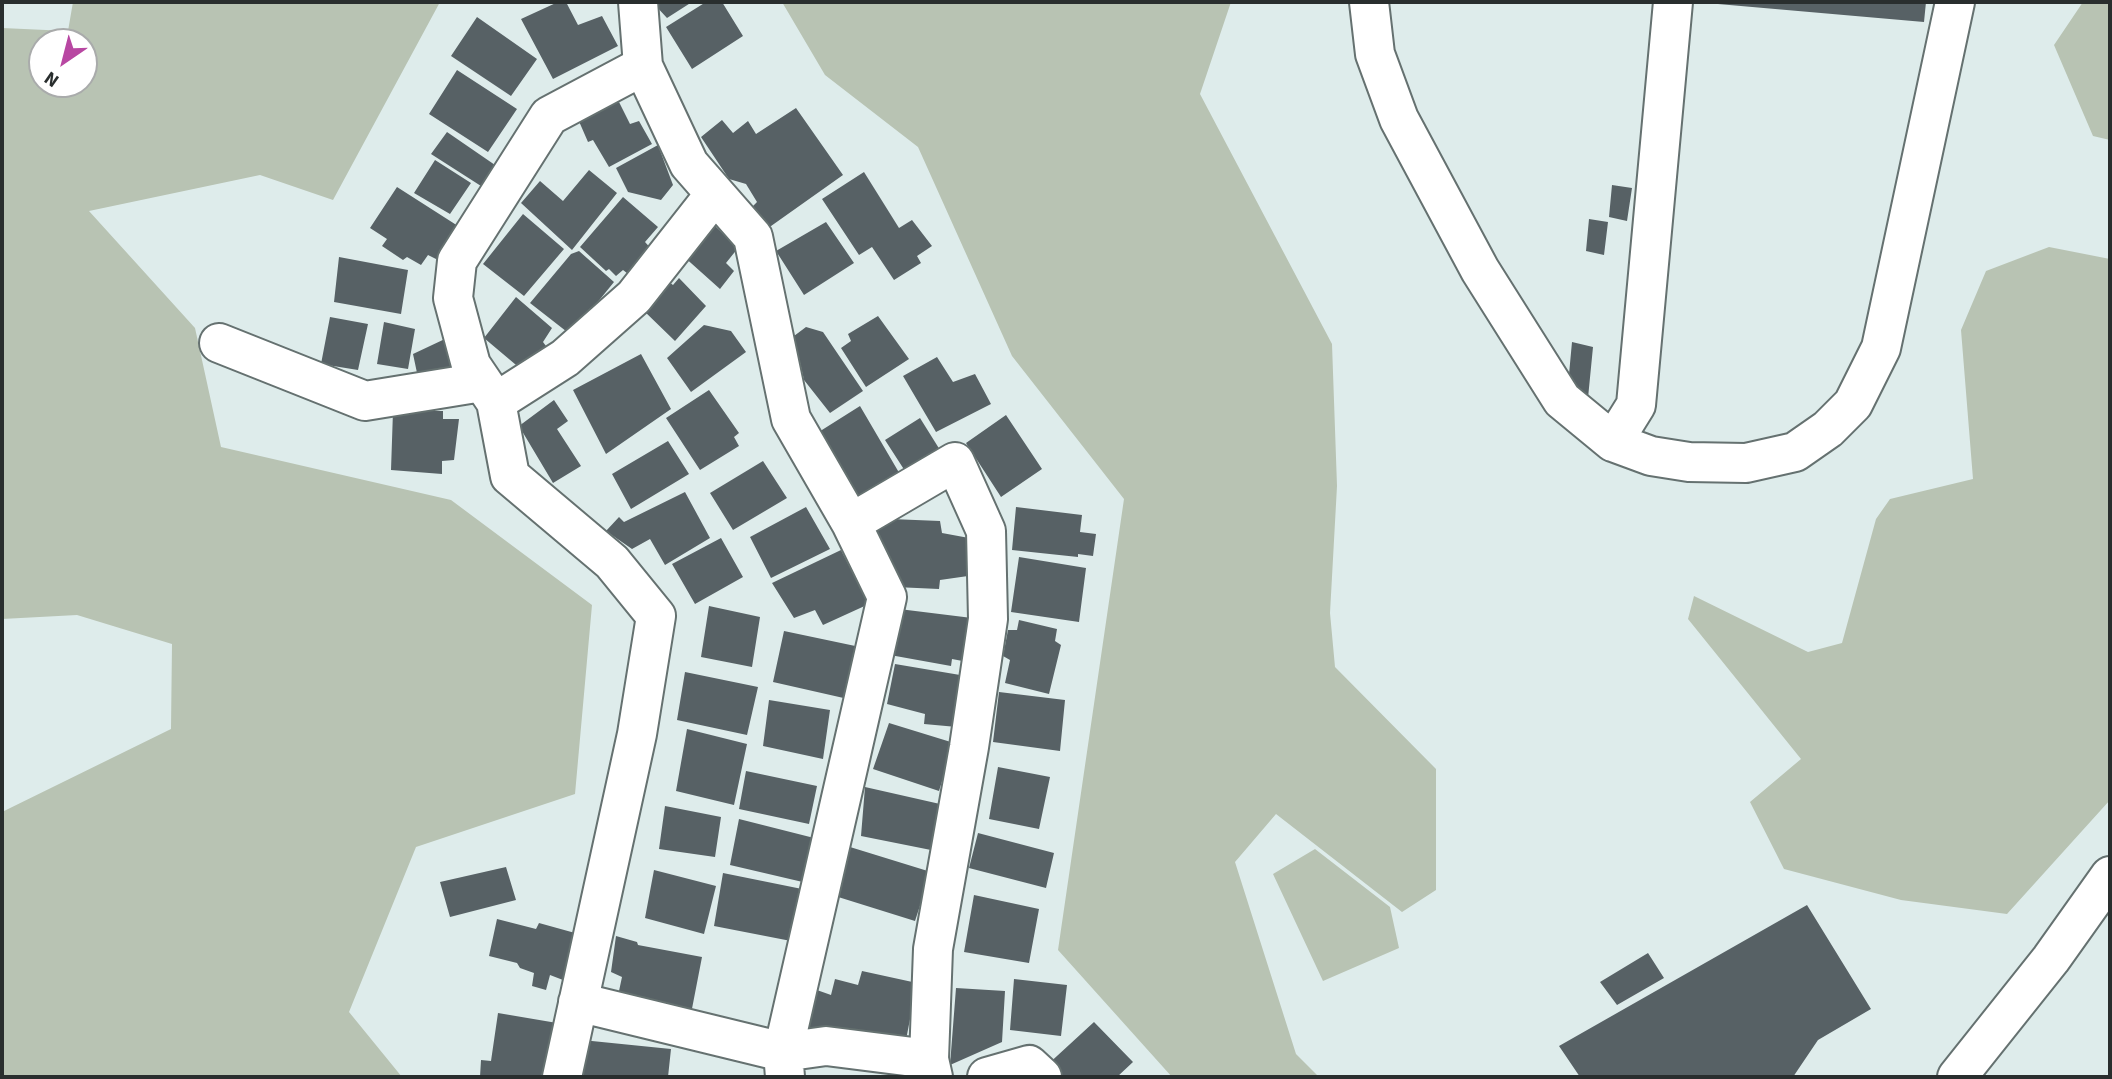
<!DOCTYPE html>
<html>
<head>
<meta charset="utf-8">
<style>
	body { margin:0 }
	#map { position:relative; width:2112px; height:1079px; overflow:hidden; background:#deeceb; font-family:"Source Sans 3",sans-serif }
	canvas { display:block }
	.frame { position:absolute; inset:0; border:4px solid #292e2e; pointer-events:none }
	.north { position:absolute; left:28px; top:28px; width:70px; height:70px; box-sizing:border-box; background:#fff; border:2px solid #a9abab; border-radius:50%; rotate:215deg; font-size:19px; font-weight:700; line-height:28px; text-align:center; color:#292e2e }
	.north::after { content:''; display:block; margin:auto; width:24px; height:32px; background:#b847a2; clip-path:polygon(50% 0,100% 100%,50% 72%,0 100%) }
</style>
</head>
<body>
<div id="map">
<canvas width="2112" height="1079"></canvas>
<div class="frame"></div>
<div class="north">N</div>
</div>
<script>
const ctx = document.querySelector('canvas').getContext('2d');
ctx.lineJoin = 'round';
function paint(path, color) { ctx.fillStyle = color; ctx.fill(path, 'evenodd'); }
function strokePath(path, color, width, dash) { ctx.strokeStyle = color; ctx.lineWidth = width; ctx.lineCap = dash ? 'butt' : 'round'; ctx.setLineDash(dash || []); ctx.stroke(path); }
const green = new Path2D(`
	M73,2H440L333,200L260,175L89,211L195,328L221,447L451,500L592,605L575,794L416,847L349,1012L402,1077H2V812L171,729L172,644L77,615L2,619V28L68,31ZM42,42H84V84H42Z
	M782,2H1231L1200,94L1332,344L1337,486L1330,613L1335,667L1436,769V890L1402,912L1276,814L1235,862L1296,1054L1319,1077H1172L1058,950L1124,499L1012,356L918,147L825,75Z
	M2083,2H2110V140L2093,136L2054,45Z
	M2049,247L2110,259V800L2007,914L1901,900L1784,869L1750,802L1801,759L1688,619L1694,596L1808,652L1842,643L1876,519L1890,499L1973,479L1961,330L1986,271Z
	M1315,849L1390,907L1399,948L1323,981L1273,874Z`);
const building = new Path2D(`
	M558,2H566L578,25L602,16L618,46L553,79L521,19Z
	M659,2H692L667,18L655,5Z
	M706,2H722L743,36L692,69L666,27Z
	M1695,2H1926L1924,22Z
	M477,17L537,59L511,96L451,56Z
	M457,70L517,109L488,152L429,114Z
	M619,102L630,124L639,121L652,144L609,167L593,140L588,142L578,119Z
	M796,108L843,175L764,231L750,209L757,202L746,184L729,179L701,137L722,120L733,133L748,121L756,134Z
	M447,132L495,165L481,186L431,154Z
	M658,145L673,185L661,200L628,192L616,168Z
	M435,160L471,183L450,214L414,193Z
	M589,170L617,193L572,250L521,203L540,181L563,201Z
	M864,172L899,228L912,220L932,246L917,256L921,263L894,280L872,247L859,255L822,199Z
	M1612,185L1632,188L1627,221L1609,217Z
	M397,187L458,226L438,260L428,255L421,265L407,257L403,260L382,246L387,239L370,228Z
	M623,197L658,227L645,242L656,254L632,277L623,270L616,276L609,269L606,271L580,247Z
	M523,214L564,249L524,296L483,264Z
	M708,219L738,248L726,263L734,271L720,289L682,255Z
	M1589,219L1608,222L1604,255L1586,251Z
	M826,222L854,263L804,295L776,251Z
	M579,251L614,282L571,335L530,303L571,254Z
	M339,257L408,270L401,314L334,302Z
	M679,278L706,306L675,341L643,310L669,282L673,285Z
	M516,297L552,328L543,342L546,346L536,359L532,356L522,370L484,338Z
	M878,316L909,359L866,387L841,348L851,341L848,334Z
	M330,317L368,324L358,370L321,364Z
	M384,322L415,329L408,369L377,364Z
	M704,325L731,331L746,352L691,392L667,358Z
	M806,327L823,332L863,391L830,413L804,380L794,336Z
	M447,338L458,374L420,387L413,354Z
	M1572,342L1593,347L1588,398L1568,385Z
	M641,354L671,409L606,454L573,390Z
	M937,357L953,382L975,374L991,404L936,432L903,376Z
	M709,390L739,433L734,437L739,446L700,470L666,418Z
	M554,400L568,421L557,429L581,466L553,483L519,426Z
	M860,406L901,476L856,503L814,435Z
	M393,411H443V419H459L454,460L442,461V474L391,470Z
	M1006,415L1042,469L1001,497L966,443Z
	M920,418L940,450L905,471L885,440Z
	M668,441L689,474L631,509L612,474Z
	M763,461L787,498L733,530L710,493Z
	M685,492L710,538L665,565L650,539L632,549L606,531L619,517L624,522Z
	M806,507L830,549L771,578L750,537Z
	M1016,507L1082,515L1080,532L1096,534L1093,556L1078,554V557L1012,550Z
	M891,519L940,521L942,533L969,538L968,576L940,580L939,589L895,587L873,529Z
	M721,538L743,577L695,604L672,564Z
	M841,550L869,604L823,625L815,610L794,618L772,583Z
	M1019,557L1086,568L1079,622L1011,612Z
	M709,606L760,617L752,667L701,657Z
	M899,609L972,618L968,662L952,659L951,666L890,655Z
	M1019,620L1057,629L1055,641L1061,645L1049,694L1005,683L1010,660L1003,656L1008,630H1017Z
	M784,631L860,647L848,699L773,682Z
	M895,664L966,676L957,727L924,724L925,714L887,704Z
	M685,672L758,687L747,735L677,720Z
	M999,692L1065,700L1060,751L993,742Z
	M769,700L830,710L823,759L763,746Z
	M889,723L954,743L939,791L873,769Z
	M687,729L747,744L734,805L676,791Z
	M998,767L1050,777L1039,829L989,819Z
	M746,771L817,786L809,824L739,809Z
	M865,787L940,804L931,850L861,836Z
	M665,806L721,817L715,857L659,849Z
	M739,819L818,839L807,883L730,865Z
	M978,833L1054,853L1046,888L969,868Z
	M850,847L931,872L915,921L835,896Z
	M506,867L516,900L450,917L440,882Z
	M654,870L716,886L704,934L645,918Z
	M723,873L802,889L791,941L714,926Z
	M974,895L1039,909L1029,963L964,952Z
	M1807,905L1871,1009L1818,1040L1793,1077H1580L1559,1046Z
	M497,919L536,929L539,923L575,933L563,980L550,975L546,990L532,986L534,973L520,968L517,963L489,956Z
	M616,936L637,942L638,945L702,957L690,1019L619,991L622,977L611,972Z
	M1648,953L1664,978L1617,1005L1600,982Z
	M862,971L917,983L905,1045L807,1028L814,989L831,995L835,979L858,985Z
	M1014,979L1067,985L1061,1036L1010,1030Z
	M956,988L1005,991L1002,1042L950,1065Z
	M498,1013L557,1023L550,1077H480L481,1060L491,1061Z
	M1094,1022L1133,1062L1117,1077H1056L1045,1067Z
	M582,1040L671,1049L668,1077H577Z`);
const minor = new Path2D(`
	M638,2L643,66L689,164L753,237L791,419L851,523L887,597L783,1052L785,1077
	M1369,2L1375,54L1399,119L1480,270L1562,400L1613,442L1651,456L1689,462L1746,463L1795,452L1828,429L1853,404L1881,348L1955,2
	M219,343L365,401L482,382
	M496,402L565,358L634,297L715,194
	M1613,442L1636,405L1673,2
	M851,523L955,462L986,531L988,619L969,747L933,949L929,1059L933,1077
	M578,1002L783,1052L826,1046L929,1059
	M562,1077L637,734L656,616L612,562L510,476L496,402L471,365L453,298L457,261L549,116L643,66
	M987,1077L1029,1065L1042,1077
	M1957,1077L2051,959L2110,876`);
paint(green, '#b8c3b3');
paint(building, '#576165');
strokePath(minor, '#657170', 42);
strokePath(minor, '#fff', 38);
</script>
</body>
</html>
